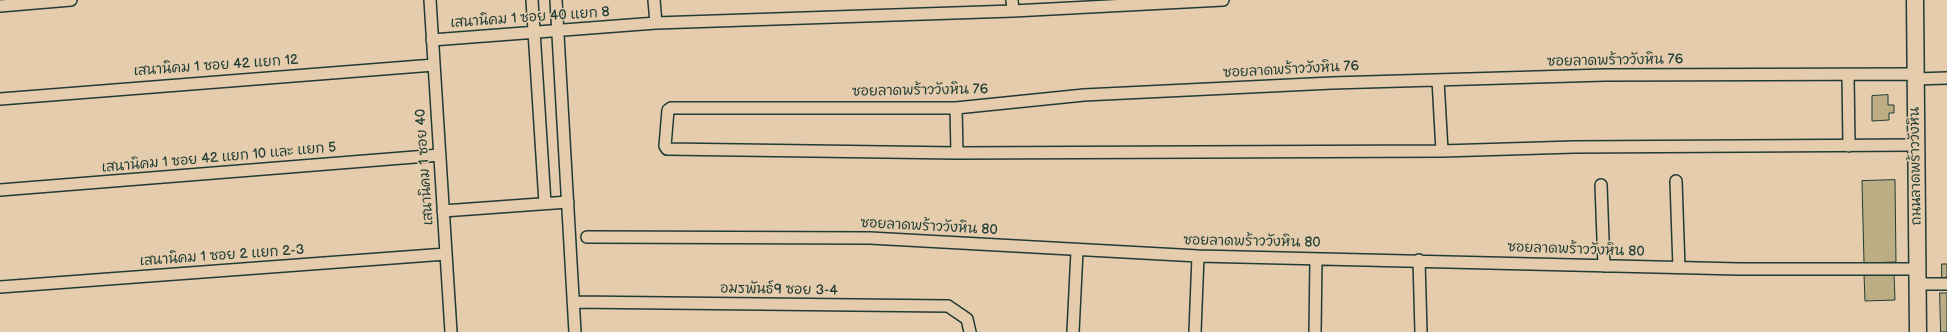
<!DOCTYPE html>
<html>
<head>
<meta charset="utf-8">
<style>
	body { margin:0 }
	canvas { display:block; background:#e5ccad }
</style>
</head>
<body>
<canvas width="1947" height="332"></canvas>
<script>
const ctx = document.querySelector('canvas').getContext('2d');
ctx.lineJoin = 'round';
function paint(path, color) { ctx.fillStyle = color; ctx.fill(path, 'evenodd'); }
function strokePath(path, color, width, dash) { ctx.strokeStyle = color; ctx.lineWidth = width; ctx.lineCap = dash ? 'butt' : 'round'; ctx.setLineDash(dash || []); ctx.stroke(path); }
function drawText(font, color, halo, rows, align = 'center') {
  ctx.font = font + ' "Balsamiq Sans","Playpen Sans Thai",sans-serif'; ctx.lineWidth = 3; ctx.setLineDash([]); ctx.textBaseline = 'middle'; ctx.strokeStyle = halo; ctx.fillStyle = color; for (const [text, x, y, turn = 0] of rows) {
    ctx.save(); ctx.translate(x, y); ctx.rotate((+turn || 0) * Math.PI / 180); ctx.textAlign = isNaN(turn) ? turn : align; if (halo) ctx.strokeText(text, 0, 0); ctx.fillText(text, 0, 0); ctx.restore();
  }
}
const building = new Path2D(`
	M1888,95V105H1894V113H1889V120L1872,121V96Z
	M1895,180L1896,262L1864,263L1862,181Z
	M1942,264H1947V277L1942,278Z
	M1894,273L1895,300L1865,301L1864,274Z
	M1940,293H1947V332H1941Z`);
const street = new Path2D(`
	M430,0L451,332
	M532,0L545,203
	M556,0L575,332
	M654,0L656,23
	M1012,0L1013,11
	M0,6L71,0
	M432,40L656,23L1013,11L1223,0
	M1848,74L1849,146
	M1915,74L1605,75L1332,83L1084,95L956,108H671L668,110L665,146L667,149L957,153L1442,151L1574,147L1916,145
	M1915,79L1947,78
	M1438,80L1442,151
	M0,99L434,65
	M956,108L957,153
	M1676,181L1679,268
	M1601,185L1604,266
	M0,190L440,155
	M443,211L568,202
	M587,237L870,238L1198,256L1739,269H1917
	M1419,260L1421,332
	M1917,284H1947
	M0,287L446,254
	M573,302L948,306L967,319L970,332
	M1073,332L1077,251
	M1195,332L1198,256
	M1315,332L1316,259`);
const secondary = new Path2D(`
	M1915,0L1918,332`);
const streetNames = [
	["เสนานิคม 1 ซอย 40 แยก 8",530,18,-4],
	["ซอยลาดพร้าววังหิน 76",1615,61,-1],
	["เสนานิคม 1 ซอย 42 แยก 12",216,66,-4],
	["ซอยลาดพร้าววังหิน 76",1291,70,-3],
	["ซอยลาดพร้าววังหิน 76",920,91,-1],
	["เสนานิคม 1 ซอย 42 แยก 10 และ แยก 5",219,158,-5],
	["ถนนลาดพร้าววังหิน",1916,166,-91],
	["เสนานิคม 1 ซอย 40",425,167,-94],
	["ซอยลาดพร้าววังหิน 80",929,227,3],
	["ซอยลาดพร้าววังหิน 80",1252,242,1],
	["ซอยลาดพร้าววังหิน 80",1576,250,2],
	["เสนานิคม 1 ซอย 2 แยก 2-3",222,256,-4],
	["อมรพันธ์9 ซอย 3-4",779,290,1]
];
paint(building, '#bcad84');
strokePath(building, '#1f3d34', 1);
strokePath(street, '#1f3d34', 14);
strokePath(secondary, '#1f3d34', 19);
strokePath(street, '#e5ccad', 11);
strokePath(secondary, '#e5ccad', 16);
drawText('14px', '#1f3d34', '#e5ccad', streetNames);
</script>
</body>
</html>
